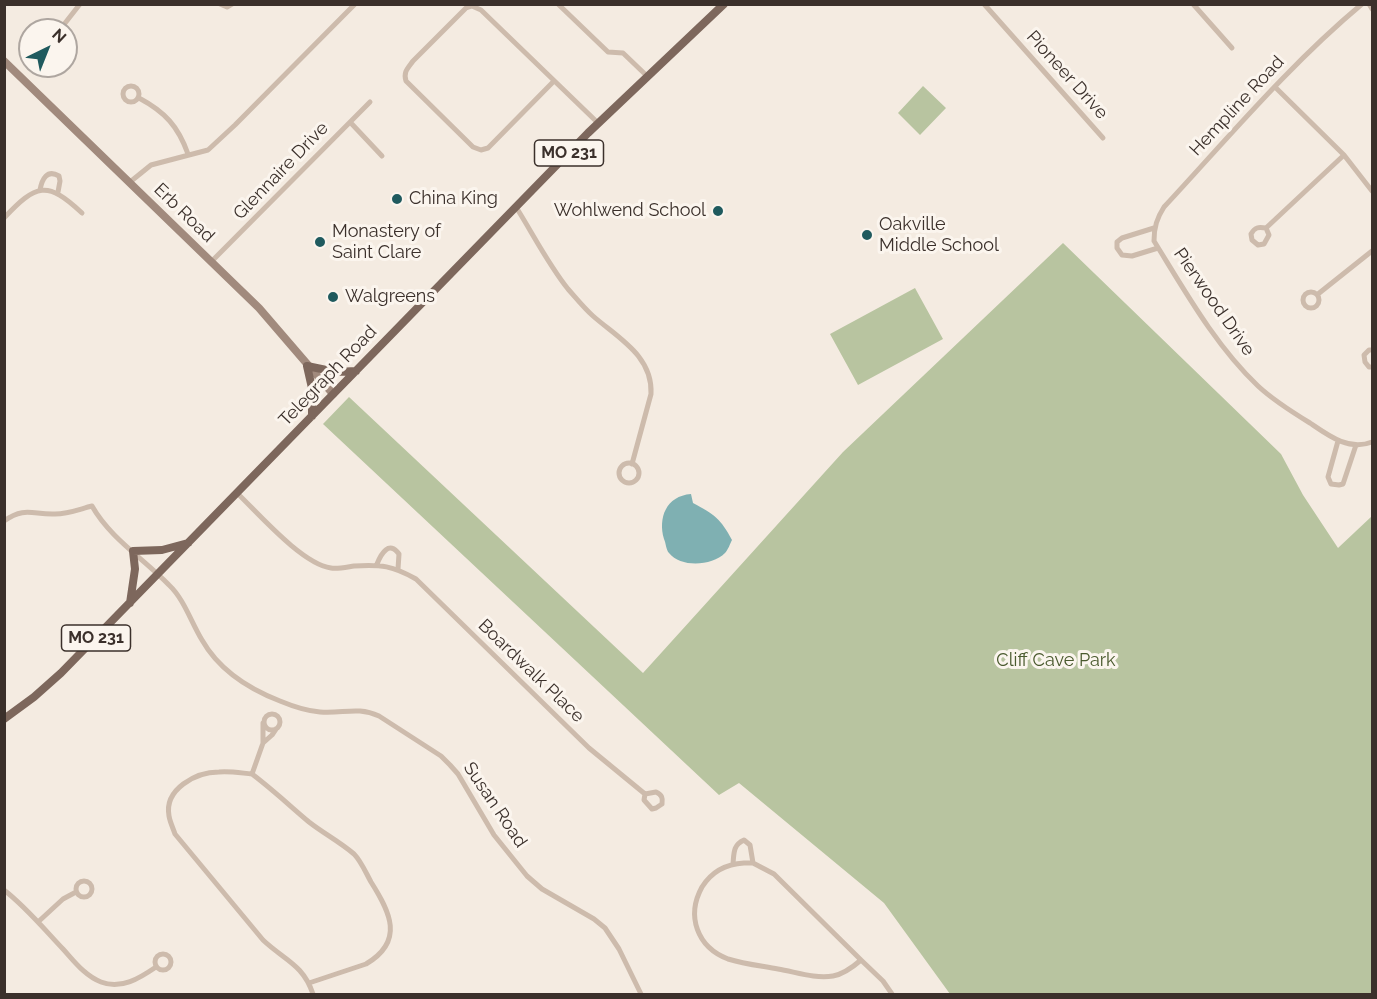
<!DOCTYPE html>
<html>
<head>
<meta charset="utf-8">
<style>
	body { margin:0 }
	#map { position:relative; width:1377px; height:999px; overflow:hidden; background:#f4ebe1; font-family:Raleway,sans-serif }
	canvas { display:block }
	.frame { position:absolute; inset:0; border:6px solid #3b302b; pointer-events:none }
	.north { position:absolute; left:18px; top:18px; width:60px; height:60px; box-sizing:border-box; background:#fbf5ee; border:2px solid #aea6a0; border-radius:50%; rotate:43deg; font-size:16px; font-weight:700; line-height:24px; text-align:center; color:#3b302b }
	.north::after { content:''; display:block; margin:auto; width:21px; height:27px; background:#1f5a5e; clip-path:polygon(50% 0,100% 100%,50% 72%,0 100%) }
</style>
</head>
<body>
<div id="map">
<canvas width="1377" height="999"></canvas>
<div class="frame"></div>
<div class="north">N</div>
</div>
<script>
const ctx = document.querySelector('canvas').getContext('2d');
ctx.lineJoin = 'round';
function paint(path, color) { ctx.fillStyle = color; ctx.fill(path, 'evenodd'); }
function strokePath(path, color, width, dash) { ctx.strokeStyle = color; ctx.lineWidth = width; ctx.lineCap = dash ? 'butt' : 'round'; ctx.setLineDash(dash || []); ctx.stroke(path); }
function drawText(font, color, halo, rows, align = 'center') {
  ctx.font = font + ' Raleway,sans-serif'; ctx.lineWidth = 6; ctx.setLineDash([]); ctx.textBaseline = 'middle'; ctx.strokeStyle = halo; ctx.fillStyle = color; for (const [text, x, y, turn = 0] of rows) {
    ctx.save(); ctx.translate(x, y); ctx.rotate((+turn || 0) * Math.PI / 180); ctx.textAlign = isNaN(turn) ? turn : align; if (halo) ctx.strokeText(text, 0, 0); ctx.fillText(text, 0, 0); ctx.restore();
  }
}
const green = new Path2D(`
	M923,86L946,108L920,135L898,113Z
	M1063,243L1281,454L1303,495L1338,548L1372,516V994H950L884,903L739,783L719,795L323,424L349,397L643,673L843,452Z
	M915,288L943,339L858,385L830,334Z`);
const water = new Path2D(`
	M691,494L693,503C714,514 721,519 732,540C730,544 728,550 725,553C712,566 681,568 669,553C666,550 666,543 664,539C658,518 666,496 691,494Z`);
const street = new Path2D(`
	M220,4L227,7L232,4
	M558,4L608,52L623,53L647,76
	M984,4L1103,138
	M1193,4L1232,48
	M1362,4C1289,65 1228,138 1164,207C1157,218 1154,227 1154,241C1185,291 1215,345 1258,386C1273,400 1292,412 1310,423C1329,436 1349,451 1372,442
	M1369,4L1372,9
	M62,27L80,4
	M48,30L52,25L57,24L64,30
	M554,81L488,148L481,150L473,147L406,81C403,72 408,68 413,61L466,8L472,6L481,10L598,123
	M123 94a8 8 0 1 1 16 0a8 8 0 1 1-16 0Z
	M1275,87L1344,155L1372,191
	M139,98C165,112 178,126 188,154
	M350,122L382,156
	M130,182L151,165L208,150L235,125L355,4
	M40,190C42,179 47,169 59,176L60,181L58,192
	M516,207C533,234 548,264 568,289C576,298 584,308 593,316C618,338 653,356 651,394L632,464
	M4,218C36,184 47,180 82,213
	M1154,228L1122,238L1117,242V248L1122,255L1132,256L1158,248
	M1266,228L1269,235L1264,244L1258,245L1252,240L1251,234C1255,227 1258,227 1266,228L1344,155
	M212,261L370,102
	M1303 300a8 8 0 1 1 16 0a8 8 0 1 1-16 0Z
	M1318,294L1372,251
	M1372,350H1369L1364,355L1365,362L1369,367H1372
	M1338,441L1328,477L1331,484L1339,485L1343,484L1356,445
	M619 473a10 10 0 1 1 20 0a10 10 0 1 1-20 0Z
	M237,493C259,514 302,564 331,568C338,569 347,567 354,566C381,564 393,566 416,579L589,748L645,794L656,792C662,795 663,798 662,804L656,808L652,809L644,800L645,794
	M4,521C25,506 33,515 55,514C68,514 80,509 92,506C110,538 144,559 169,585C184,599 191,622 202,640C219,670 249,689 280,701C292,706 307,711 320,712C343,714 357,706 379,716L441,756L450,765L458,774L494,835L527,876L542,889L594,919L605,928L619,949L641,994
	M377,564C381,554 389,540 399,554L398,569
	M264 722a8 8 0 1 1 16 0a8 8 0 1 1-16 0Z
	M263,723V743L252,774C272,789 290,806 309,822C323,833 340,842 354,854C361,861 366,873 371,882C390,912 405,941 366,964L309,983
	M263,743L272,735L276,729
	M252,774C241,773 230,771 219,772C196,772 164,789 169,816C170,822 173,828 175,834L263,940C284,960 303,964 313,994
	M744,863H753L774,874L861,960C853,967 844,974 833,976C815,979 796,972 778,969C762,966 744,964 728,959C697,947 686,916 702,887C712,871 726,864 744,863Z
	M733,864C734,853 733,845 744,840L750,845L753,863
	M76 889a8 8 0 1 1 16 0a8 8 0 1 1-16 0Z
	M4,890C26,907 44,929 63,949C74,961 85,976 101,982C121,990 140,978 156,967
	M38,922L63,899L76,892
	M155 962a8 8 0 1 1 16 0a8 8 0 1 1-16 0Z
	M861,960L883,981L892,994`);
const secondary = new Path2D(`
	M4,61L259,308L333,394`);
const primary = new Path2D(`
	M312,416V388L307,366L336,372L356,371
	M130,603L135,569L133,551L162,550L188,543
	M4,719L34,697L61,673L588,133L724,4`);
const markers = [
	[397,199,6,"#1f5a5e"],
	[718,211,6,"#1f5a5e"],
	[867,235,6,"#1f5a5e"],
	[320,242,6,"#1f5a5e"],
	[333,297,6,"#1f5a5e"]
];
const shields = [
	[569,153,69],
	[96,638,69]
];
const shieldNames = [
	["MO 231",569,153],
	["MO 231",96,638]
];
const streetNames = [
	["Pioneer Drive",1067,75,48],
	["Hempline Road",1237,106,-47],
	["Glennaire Drive",281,171,-46],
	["Erb Road",184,213,44],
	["Pierwood Drive",1214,302,55],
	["Telegraph Road",328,376,-46],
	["Boardwalk Place",531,671,44],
	["Susan Road",495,805,56]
];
const poiNames = [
	["China King",409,199],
	["Wohlwend School",706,211,"right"],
	["Oakville",879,225],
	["Middle School",879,246],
	["Monastery of",332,232],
	["Saint Clare",332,253],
	["Walgreens",345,297]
];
const parkNames = [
	["Cliff Cave Park",1056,661]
];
paint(green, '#b8c4a0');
paint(water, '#7fb0b2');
strokePath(street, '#cdbbac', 5);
strokePath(secondary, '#a18a7d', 8);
strokePath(primary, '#7d675c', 8);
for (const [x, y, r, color] of markers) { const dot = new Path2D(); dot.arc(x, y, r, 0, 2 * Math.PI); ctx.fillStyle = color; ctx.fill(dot); strokePath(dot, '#fbf5ee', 2); }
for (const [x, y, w] of shields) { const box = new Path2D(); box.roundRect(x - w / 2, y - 13, w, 26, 4.5); ctx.fillStyle = '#fbf5ee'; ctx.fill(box); strokePath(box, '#3b302b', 1.5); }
drawText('bold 16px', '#3b302b', null, shieldNames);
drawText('18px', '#3b302b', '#fbf5ee', streetNames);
drawText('18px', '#3b302b', '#fbf5ee', poiNames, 'left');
drawText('18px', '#4a5a2e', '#fbf5ee', parkNames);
</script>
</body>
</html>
